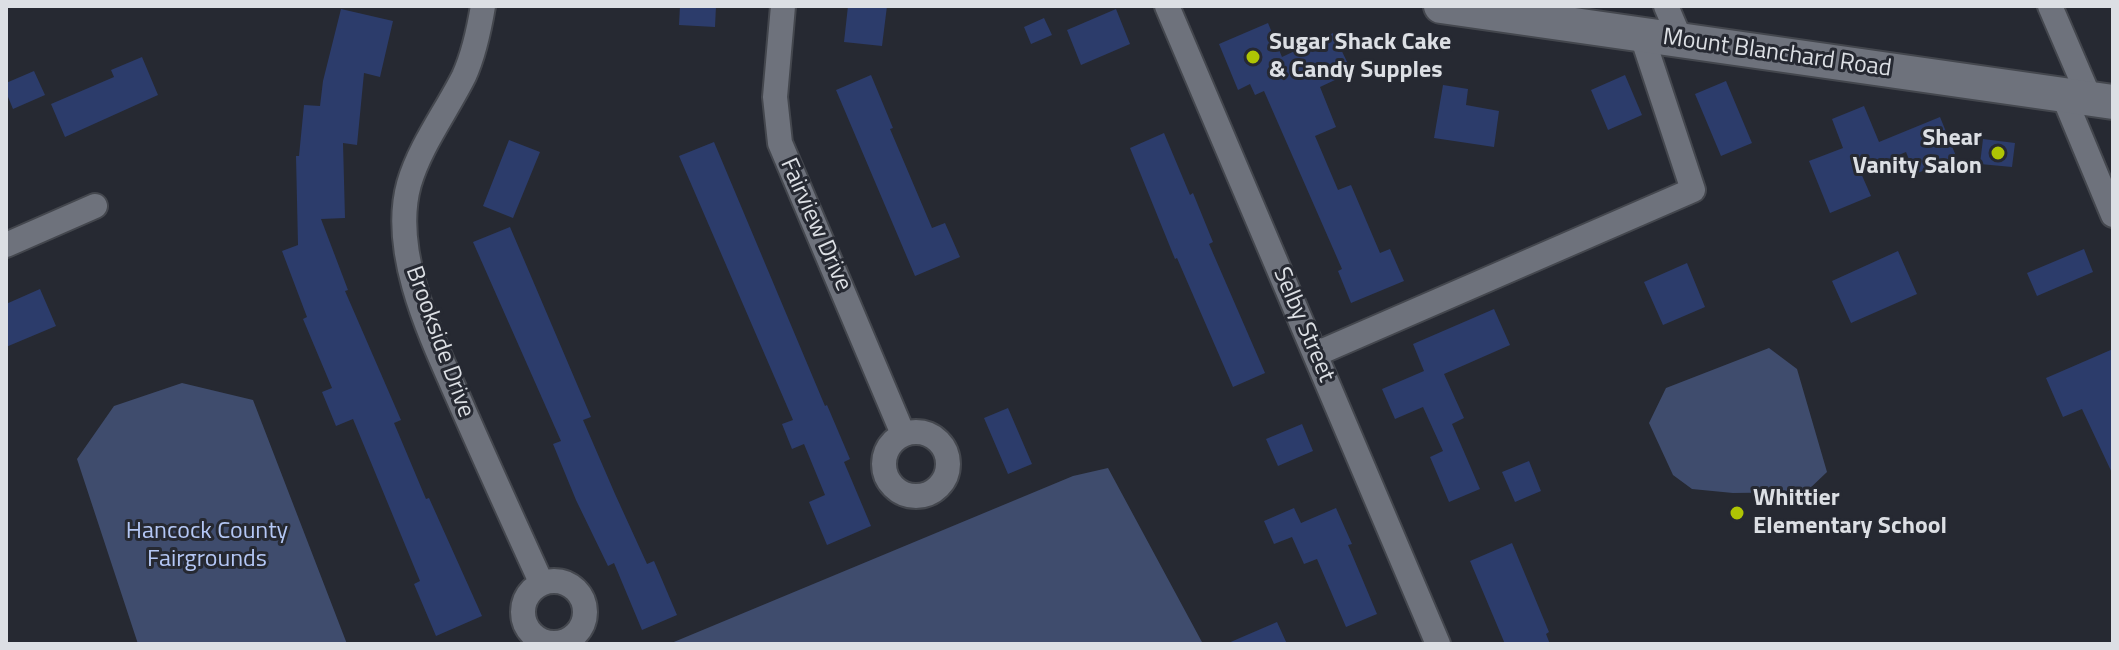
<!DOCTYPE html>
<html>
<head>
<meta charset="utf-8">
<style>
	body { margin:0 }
	#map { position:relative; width:2119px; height:650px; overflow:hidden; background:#262932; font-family:"Titillium Web",sans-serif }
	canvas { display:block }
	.frame { position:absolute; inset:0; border:8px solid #dcdfe4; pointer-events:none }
</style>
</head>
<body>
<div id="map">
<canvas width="2119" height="650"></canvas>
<div class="frame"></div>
</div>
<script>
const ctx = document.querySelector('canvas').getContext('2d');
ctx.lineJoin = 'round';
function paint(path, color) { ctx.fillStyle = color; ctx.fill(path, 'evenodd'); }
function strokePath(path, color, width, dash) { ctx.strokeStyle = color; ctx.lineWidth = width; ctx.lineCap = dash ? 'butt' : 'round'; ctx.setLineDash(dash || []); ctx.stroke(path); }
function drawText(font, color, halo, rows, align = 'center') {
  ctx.font = font + ' "Titillium Web",sans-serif'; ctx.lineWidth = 6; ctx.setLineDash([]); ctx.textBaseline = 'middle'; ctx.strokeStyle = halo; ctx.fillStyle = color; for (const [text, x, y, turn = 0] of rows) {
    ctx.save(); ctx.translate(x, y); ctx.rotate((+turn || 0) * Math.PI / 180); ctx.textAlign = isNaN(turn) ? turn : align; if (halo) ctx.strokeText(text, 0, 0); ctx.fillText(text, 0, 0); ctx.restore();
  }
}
const green = new Path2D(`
	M1769,348L1797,369L1827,472L1806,492L1733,493L1692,489L1673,475L1649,423L1666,388Z
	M182,383L253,400L347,644H138L77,459L114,406Z
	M1108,468L1203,644H669L1073,476Z`);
const building = new Path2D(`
	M680,6H716L715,27L679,25Z
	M848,6H887L882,46L844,42Z
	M341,9L393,21L380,77L364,73L357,145L343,143L345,218L321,219L348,290L345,291L401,420L394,423L426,499L429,498L482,616L436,636L414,584L420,581L353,419L336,426L322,392L332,388L303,319L307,317L282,251L298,245L296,156H299L304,105L320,106L323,81Z
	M1116,9L1130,44L1081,65L1067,30Z
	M1044,18L1052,35L1031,44L1024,27Z
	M1268,23L1282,57L1333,33L1352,72L1320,87L1336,127L1315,136L1338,190L1351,185L1380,253L1390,249L1404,281L1351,303L1338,271L1342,269L1264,91L1255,95L1250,84L1238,90L1219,44Z
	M142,57L158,95L65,137L51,104L114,77L111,70Z
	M34,71L45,95L13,109L6,92V83Z
	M871,75L893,128L890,129L932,228L945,223L960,257L915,276L836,90Z
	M1625,75L1642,115L1608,130L1591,90Z
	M1726,81L1752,143L1721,156L1695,94Z
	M1443,85L1468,89L1466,105L1499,111L1494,147L1434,138Z
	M1864,106L1879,142L1940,117L1958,161L1950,160L1915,174L1906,152L1860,171L1871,196L1830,213L1809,161L1843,148L1832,119Z
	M1164,133L1190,195L1193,193L1213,242L1209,244L1265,373L1233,387L1177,258L1175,259L1130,148Z
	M1983,139L2015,143L2012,167L1980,164Z
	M509,140L540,152L513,218L483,206Z
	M714,142L825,406L827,405L850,459L844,462L871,526L827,545L809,502L825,495L804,444L792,449L782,424L793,420L679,156Z
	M510,227L591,417L583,420L615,494L647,564L654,561L677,615L642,630L614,563L608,566L576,500L553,444L561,441L473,242Z
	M2084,249L2093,272L2037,296L2027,273Z
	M1898,251L1917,294L1851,323L1832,281Z
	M1687,263L1705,307L1663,325L1644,282Z
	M40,289L56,326L6,347V304Z
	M1494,309L1510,345L1444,374L1464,418L1452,424L1480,489L1449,502L1430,457L1443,451L1423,407L1395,419L1382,389L1424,371L1413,344Z
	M2113,349V475L2082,409L2063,417L2046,378Z
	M1008,408L1032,464L1008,474L984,418Z
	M1302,424L1313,451L1278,466L1266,439Z
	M1529,461L1541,491L1515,502L1502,472Z
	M1294,508L1301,523L1336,508L1352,544L1348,545L1377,614L1346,627L1317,559L1304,564L1292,537L1274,544L1264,521Z
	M1512,543L1549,632L1546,634L1550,644H1505L1470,561Z
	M1277,622L1287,644H1226Z`);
const minor = new Path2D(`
	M483,6C479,30 474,54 464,76C446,112 420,146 409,184C389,256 436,346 464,411C489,468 515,525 541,582
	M783,6L775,97L780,143L903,434
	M1167,6L1438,644
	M1666,6L1680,39
	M2050,6L2090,99
	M2063,95L2113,215
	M6,245L95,206
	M1316,354L1693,190L1642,36
	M884 464a32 32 0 1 1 64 0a32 32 0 1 1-64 0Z
	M523 612a31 31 0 1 1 62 0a31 31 0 1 1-62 0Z`);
const secondary = new Path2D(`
	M1441,6L2113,102`);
const markers = [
	[1253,57,8,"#afc504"],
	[1998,153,8,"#afc504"],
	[1737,513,8,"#afc504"]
];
const poiNames = [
	["Sugar Shack Cake",1269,43],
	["& Candy Supples",1269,71],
	["Shear",1982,139,"right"],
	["Vanity Salon",1982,167,"right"],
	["Whittier",1753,499],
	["Elementary School",1753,527]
];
const streetNames = [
	["Mount Blanchard Road",1777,54,8],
	["Fairview Drive",815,225,66],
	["Selby Street",1303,325,67],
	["Brookside Drive",439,342,70]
];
const parkNames = [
	["Hancock County",207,532],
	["Fairgrounds",207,560]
];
paint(green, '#3f4c6d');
paint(building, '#2c3c6b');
strokePath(minor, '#44474e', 28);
strokePath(secondary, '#44474e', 38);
strokePath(minor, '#6e727c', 24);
strokePath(secondary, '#6e727c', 34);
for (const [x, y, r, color] of markers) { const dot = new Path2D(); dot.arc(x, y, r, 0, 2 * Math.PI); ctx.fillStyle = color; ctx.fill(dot); strokePath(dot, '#262932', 3); }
drawText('bold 24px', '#dcdfe4', '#262932', poiNames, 'left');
drawText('24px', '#dcdfe4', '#262932', streetNames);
drawText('24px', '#b4c7f5', '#262932', parkNames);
</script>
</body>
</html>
